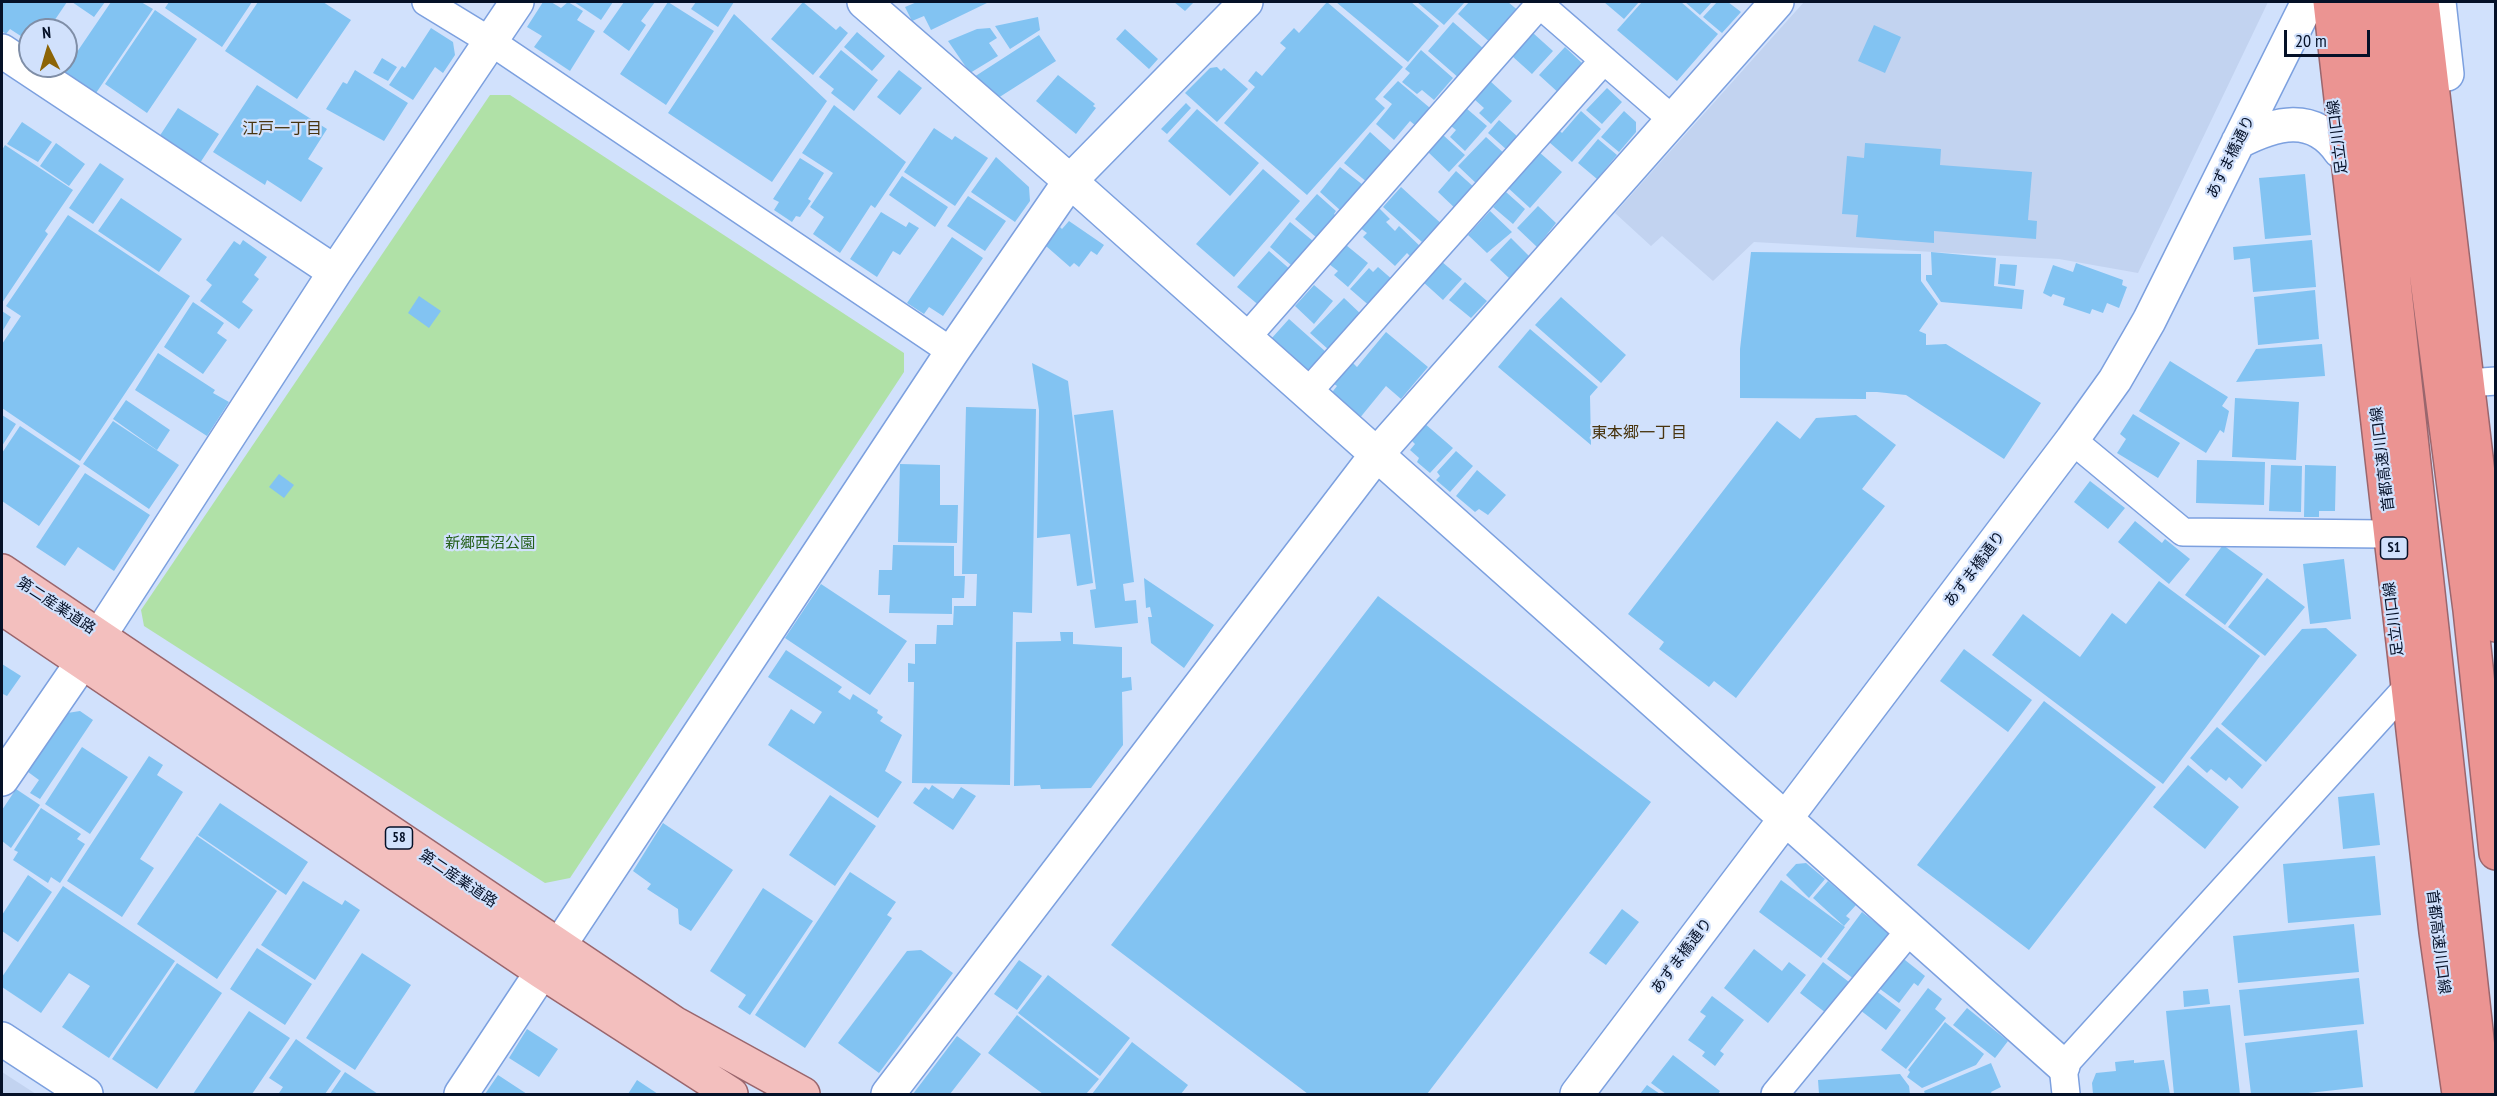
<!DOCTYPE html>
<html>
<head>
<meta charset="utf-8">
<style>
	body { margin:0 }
	#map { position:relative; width:2497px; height:1096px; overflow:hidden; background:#d1e1fc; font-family:"PT Sans Narrow",sans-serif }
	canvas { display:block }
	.frame { position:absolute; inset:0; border:3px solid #051128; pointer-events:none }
	.north { position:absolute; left:18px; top:18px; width:60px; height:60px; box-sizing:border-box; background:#d1e1fc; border:2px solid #7f8ea7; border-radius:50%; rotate:355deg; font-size:16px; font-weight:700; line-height:24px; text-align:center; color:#051128 }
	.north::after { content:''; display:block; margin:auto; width:21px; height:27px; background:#8c6406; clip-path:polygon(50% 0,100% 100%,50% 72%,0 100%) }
	.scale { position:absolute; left:2284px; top:30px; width:86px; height:27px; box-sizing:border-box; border:3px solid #051128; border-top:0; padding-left:8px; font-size:18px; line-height:21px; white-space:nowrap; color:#051128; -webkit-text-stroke:4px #d1e1fc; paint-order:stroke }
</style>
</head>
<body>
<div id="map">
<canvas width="2497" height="1096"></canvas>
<div class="frame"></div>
<div class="north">N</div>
<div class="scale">20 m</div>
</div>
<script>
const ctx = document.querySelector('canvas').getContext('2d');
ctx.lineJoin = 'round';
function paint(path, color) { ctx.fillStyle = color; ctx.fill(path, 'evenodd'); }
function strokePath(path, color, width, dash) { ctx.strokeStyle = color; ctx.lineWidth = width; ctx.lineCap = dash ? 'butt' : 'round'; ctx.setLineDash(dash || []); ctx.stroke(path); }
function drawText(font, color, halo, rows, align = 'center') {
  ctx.font = font + ' "PT Sans Narrow","Noto Sans JP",sans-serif'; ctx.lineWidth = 4.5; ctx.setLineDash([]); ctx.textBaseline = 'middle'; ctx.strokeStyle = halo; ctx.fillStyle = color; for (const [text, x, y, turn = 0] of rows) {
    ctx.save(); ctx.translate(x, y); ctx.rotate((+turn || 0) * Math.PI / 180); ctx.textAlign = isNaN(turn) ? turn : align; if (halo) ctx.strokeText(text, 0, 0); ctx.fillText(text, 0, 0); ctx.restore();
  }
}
const built = new Path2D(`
	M1804,2H2268L2138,273L2059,259L1754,242L1713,281L1662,236L1651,246L1615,213Z
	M2,1072L36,1094H2Z`);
const green = new Path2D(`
	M490,95H510L904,353V372L570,878L545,883L144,626L141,610Z`);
const building = new Path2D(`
	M2,2H67L48,30H30V42L10,29L6,34L2,31Z
	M72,2H105L94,17Z
	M111,2H141L153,9L94,96L62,74Z
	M169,2H252L222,47L165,8Z
	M258,2H323L351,20L297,99L225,51Z
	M543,2H551L561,8L568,2L583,11L577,20L595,31L570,71L534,47L542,36L527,27Z
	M574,2H613L601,20Z
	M624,2H655L641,21L646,25L629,51L603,32Z
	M668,2L714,31L666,105L620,74Z
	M696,2H734L718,27L691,9Z
	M803,2L836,30L840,26L848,33L813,75L771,39Z
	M917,2H989L931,30L924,16L912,21L905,7Z
	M1174,2H1194L1185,11Z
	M1327,2L1403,67L1375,99L1385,108L1307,195L1224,123L1255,87L1248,81L1256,71L1262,76L1286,48L1280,43L1294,28L1299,33Z
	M1336,2H1411L1439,26L1408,62Z
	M1417,2H1465L1444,25Z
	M1469,2H1508L1520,12L1492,44L1458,14Z
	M1604,2H1639L1624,19Z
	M1642,2H1681L1718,34L1677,81L1617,30Z
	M1685,2H1712L1700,15Z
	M1717,2H1728L1741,12L1722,33L1703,17Z
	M155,10L197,39L147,113L105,84Z
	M734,14L827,101L772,182L668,113Z
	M1038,17L1040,30L1010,49L995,26Z
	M1453,22L1485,50L1460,79L1428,51Z
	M1874,25L1901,37L1885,73L1858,61Z
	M431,28L453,42L455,55L443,73L435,67L413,100L389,85L402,66L405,68Z
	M990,28L997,38L989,43L998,56L970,73L948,41L977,29Z
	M1125,29L1158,59L1149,69L1116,39Z
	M857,32L885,56L872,71L844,47Z
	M1533,33L1553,51L1532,74L1512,56Z
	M1039,35L1056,61L998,98L974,77Z
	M1565,47L1583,64L1561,95L1539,75Z
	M841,50L878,80L854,111L831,93L834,89L819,77Z
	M1421,50L1453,78L1434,100L1422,90L1417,94L1402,82L1410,73L1405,69Z
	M382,58L397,67L388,81L373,73Z
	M1217,67L1221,71L1224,68L1248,89L1217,122L1185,93L1210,68Z
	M355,70L408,103L384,141L326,109L343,82L347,84Z
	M899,70L922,88L900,115L877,97Z
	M1058,75L1095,104L1093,106L1096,108L1076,134L1036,101Z
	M1398,81L1430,108L1416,126L1410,121L1394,140L1376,124L1392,104L1383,97Z
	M1490,81L1512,101L1491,124L1479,113L1484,108L1474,99Z
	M257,85L327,129L308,159L323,168L301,202L267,180L265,185L213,152Z
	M1607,88L1622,102L1602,124L1586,110Z
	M1186,103L1191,108L1167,134L1161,129Z
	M834,105L906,162L875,208L871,205L840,253L813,234L824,217L810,207L833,173L802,153Z
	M178,108L219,134L200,163L159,137Z
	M1466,108L1487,126L1465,151L1450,137L1456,130L1451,126Z
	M1197,109L1259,163L1230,196L1168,141Z
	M1581,111L1601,129L1572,162L1549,142L1559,130L1562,133Z
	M1624,111L1636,122V132L1619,152L1601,137Z
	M1499,120L1518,137L1507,150L1488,133Z
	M22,122L52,142L38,162L7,144Z
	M934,128L952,140L955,136L988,158L955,206L904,172Z
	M1370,132L1391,151L1368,183L1344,163Z
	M1443,135L1465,155L1449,172L1428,152Z
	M1486,137L1507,156L1479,186L1458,166Z
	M1598,139L1617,155L1597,179L1578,163Z
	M56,143L85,164L69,186L40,166Z
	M1865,143L1941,149L1940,165L2032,172L2028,220L2037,221L2036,239L1934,231V243L1856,237L1858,215L1842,214L1847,156L1864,158Z
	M5,145L73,190L45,231L48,234L2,303V150Z
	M1539,152L1562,172L1530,208L1507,187Z
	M996,157L1029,187L1030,201L1015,222L971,192Z
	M800,158L824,173L808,199L811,201L800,217L796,216L792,222L774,210L779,202L773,199Z
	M100,163L124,179L93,224L69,208Z
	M1340,167L1363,185L1340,210L1320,192Z
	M1263,169L1300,201L1234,277L1196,244Z
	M1456,171L1476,189L1457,210L1438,192Z
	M2305,174L2311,235L2265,239L2259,178Z
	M902,176L948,207L935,227L889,195Z
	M1401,187L1445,227L1439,234L1434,229L1422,242L1383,207Z
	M1506,192L1525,209L1513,224L1493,207Z
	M1317,194L1336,211L1334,214L1336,216L1317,238L1295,219Z
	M968,196L1006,221L985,251L947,226Z
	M121,198L182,239L159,272L98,231Z
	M1538,206L1556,223L1537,247L1517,228Z
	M1378,207L1390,219L1386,222L1395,231L1399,226L1422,248L1412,258L1407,253L1395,266L1363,237L1367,233L1359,227Z
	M1490,211L1512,232L1487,253L1468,235Z
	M881,212L906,227L909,222L919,228L900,255L893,251L877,277L850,259Z
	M68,215L190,296L80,461L2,408V344L21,316L6,306Z
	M1069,221L1104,245L1097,255L1091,251L1079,267L1074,263L1070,267L1046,246L1060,227L1062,229Z
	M1290,222L1313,241L1291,265L1270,247Z
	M952,237L983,258L943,316L929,307L924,314L907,303Z
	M1511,238L1530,257L1509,278L1490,260Z
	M243,240L267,257L254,275L259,279L242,302L253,310L239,329L200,301L212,285L206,280L234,241L240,245Z
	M2312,240L2316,287L2253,292L2250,258L2234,260L2233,247Z
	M1346,245L1368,263L1348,287L1334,275L1338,271L1329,264Z
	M1269,251L1292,271L1261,307L1237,287Z
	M1751,252L1921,254V281L1938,304L1919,331L1926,334V345L1946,344L2041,403L2004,459L1906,395L1877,392H1866V399L1740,398V349Z
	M1931,252L1996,258L1994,286L2024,290L2022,309L1941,302L1926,280V275H1932Z
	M1441,261L1462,279L1443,300L1422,281Z
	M2076,263L2123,280L2122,285L2127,287L2119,308L2107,303L2103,313L2092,309L2090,314L2063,305L2065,298L2053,294L2051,297L2043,293L2053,265L2073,272Z
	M2000,264L2017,265L2015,286L1998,284Z
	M1378,267L1394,281L1372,308L1350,289L1369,268L1373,272Z
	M1465,282L1487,301L1471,318L1449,300Z
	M1314,285L1333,301L1314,324L1295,306Z
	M2315,290L2319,339L2258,345L2254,297Z
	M419,296L441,311L429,328L408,313Z
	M1561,297L1626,355L1601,383L1535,325Z
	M1344,298L1363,316L1351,324L1329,350L1310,333Z
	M193,302L224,323L217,333L227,340L203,374L164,347Z
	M2,311L11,317L2,332Z
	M1289,319L1326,352L1308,372L1271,339Z
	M1530,329L1598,387L1590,396L1591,445L1498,367Z
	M1386,332L1428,367L1401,399L1386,386L1359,419L1330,395L1337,386L1334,384L1352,362L1357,367Z
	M2322,344L2325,376L2236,382L2256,349Z
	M158,353L215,390L213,393L229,402L207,436L135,390Z
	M2170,361L2228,397L2222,406L2229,411L2224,433L2220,430L2206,453L2139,411Z
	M1032,363L1068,381L1093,583L1077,586L1070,534L1037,538L1039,410Z
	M2235,398L2299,402L2296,460L2232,457Z
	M126,400L170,430L157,450L113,419Z
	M966,407L1036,409L1032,613L1013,612L1010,785L912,783L914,682H908V663L915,664V644H936L937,625H953L954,606H976L977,574H962Z
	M1113,410L1134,582L1123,584L1125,601L1136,600L1138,623L1095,628L1090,590L1096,589L1074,415Z
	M2133,414L2180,443L2158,478L2117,453L2126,439L2120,434Z
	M2,415L16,424L2,446Z
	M1856,415L1896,445L1862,489L1885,506L1736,698L1714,681L1709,687L1659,649L1664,642L1628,614L1777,421L1800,439L1816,418Z
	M113,421L179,465L149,509L83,464Z
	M1424,423L1453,448L1430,473L1417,462L1419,458L1410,450L1415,444L1410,439Z
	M20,426L80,466L39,526L2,501V453Z
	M1456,451L1473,466L1450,492L1436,480L1440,476L1437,472Z
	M2197,460L2265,462L2264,505L2196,503Z
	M900,464L940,465V505H958L957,543L898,542Z
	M2271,465L2302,466L2301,512L2269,511Z
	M2305,465L2336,466L2335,511H2319V517H2304Z
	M1477,470L1506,495L1488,515L1479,509L1475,512L1456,496Z
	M85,473L150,515L114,571L78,547L65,566L36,547Z
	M279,474L294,485L284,498L269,487Z
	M2090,481L2125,508L2108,529L2074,502Z
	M2135,521L2162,543L2165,539L2190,559L2169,584L2118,542Z
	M893,545L954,546V576H965L964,598H952V614L889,613L890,595H878L879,570H892Z
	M2223,545L2263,574L2225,625L2185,595Z
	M2344,559L2351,619L2310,624L2303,564Z
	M1144,578L1214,625L1184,668L1151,643L1148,617H1152L1150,607L1146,608Z
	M2267,578L2305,607L2265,656L2228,627Z
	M2159,581L2260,656L2163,784L1992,655L2023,614L2080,657L2112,613L2126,624Z
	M821,584L907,641L870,695L785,638Z
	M1378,596L1651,802L1427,1094H1308L1111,945Z
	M2326,628L2357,655L2266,762L2221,724L2302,629Z
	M1060,632H1073V644L1122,647V678L1131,677L1132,690L1122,692L1123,745L1091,788L1041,789L1040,785L1014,786L1016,642L1061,641Z
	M1964,649L2032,700L2008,732L1940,681Z
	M786,650L842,687L838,692L850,700L853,694L878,710L877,713L883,717L880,721L902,735L885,771L902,782L878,818L768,745L791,709L814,724L822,712L768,677Z
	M2,664L21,676L7,696L3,694L2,697Z
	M2044,701L2156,787L2029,950L1917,865Z
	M80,711L93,720L40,799L30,793L39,780L24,769L61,714Z
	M2217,727L2262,765L2242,789L2229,777L2226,781L2211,769L2207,773L2190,758Z
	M82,747L128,777L90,834L45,804Z
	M149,756L163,765L157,775L183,792L140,859L154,868L122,917L67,881Z
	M2188,765L2239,807L2205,849L2153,807Z
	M932,785L953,799L961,787L976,796L953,830L913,803L925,787L929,790Z
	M16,789L40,805L11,848L2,841V810Z
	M2374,793L2380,845L2343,849L2338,797Z
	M830,795L876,826L835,886L789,855Z
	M220,803L308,862L286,895L198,835Z
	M41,808L81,834L77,839L85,844L60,883L51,877L48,883L13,860L18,852L14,850Z
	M663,823L733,870L691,931L679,924L678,909L647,889L651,884L633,871Z
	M197,836L277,891L217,979L137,924Z
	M2375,856L2381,915L2288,923L2283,864Z
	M1806,863L1825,879L1809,898L1786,875L1796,864Z
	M850,872L896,902L887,915L892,918L805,1048L755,1015Z
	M28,875L52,892L18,942L2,931V915Z
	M1781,880L1845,927L1821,958L1759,912Z
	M303,881L342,905L345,900L360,910L315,980L261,945Z
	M1828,881L1856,905L1846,916L1850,919L1844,926L1813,898Z
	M63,886L175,961L109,1058L62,1027L90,986L69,973L41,1013L2,987V977Z
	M763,888L813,921L750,1015L738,1007L746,995L710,971Z
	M1622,909L1639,922L1606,965L1589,953Z
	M1862,912L1889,933L1854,979L1827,959Z
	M2354,924L2359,972L2238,983L2233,936Z
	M257,948L312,984L285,1025L230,989Z
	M1754,949L1782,971L1789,962L1806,975L1768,1023L1724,988Z
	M921,950L953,973L879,1073L838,1043L907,951Z
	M362,953L411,985L355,1070L306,1038Z
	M1900,956L1925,976L1918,986L1914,983L1899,1003L1876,986Z
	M1019,960L1042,976L1017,1010L994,994Z
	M1823,962L1849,982L1826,1013L1800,993Z
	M177,963L222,993L157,1089L112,1059Z
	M1048,975L1130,1038L1100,1076L1018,1013Z
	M2359,978L2364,1024L2244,1036L2239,990Z
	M1928,988L1942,999L1935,1009L1946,1018L1906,1069L1881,1050Z
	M2208,989L2210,1004L2184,1007L2183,991Z
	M1875,990L1901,1010L1886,1030L1860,1010Z
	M1712,996L1744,1020L1720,1051L1724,1054L1715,1066L1702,1056L1705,1052L1688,1040L1706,1016L1700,1012Z
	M2230,1005L2240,1094H2174L2166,1011Z
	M1967,1008L2008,1041L1995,1058L1953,1025Z
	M249,1011L290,1038L252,1094H193Z
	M1017,1015L1099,1079L1086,1094H1043L988,1053Z
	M1945,1022L1984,1054L1976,1065L1922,1088L1907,1077L1910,1072L1908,1070Z
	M527,1029L558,1049L539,1077L509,1058Z
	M2357,1030L2363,1087L2299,1094H2251L2245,1043Z
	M957,1036L981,1054L950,1094H913Z
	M296,1039L341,1071L325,1094H282L279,1093L283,1087L269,1078Z
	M1132,1042L1188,1085L1181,1094H1092Z
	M1673,1055L1720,1091L1718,1094H1666L1651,1083Z
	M2134,1060V1063L2164,1060L2170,1094H2093L2092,1083L2096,1073L2116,1071L2115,1062Z
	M1991,1063L2001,1087L1991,1092L1992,1094H1925L1924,1091Z
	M345,1072L378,1094H330Z
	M1900,1074L1909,1086L1910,1094H1819L1818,1080Z
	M498,1075L527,1094H485Z
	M637,1080L658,1094H628Z
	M1647,1085L1660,1094H1640Z`);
const street = new Path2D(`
	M426,2L490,41L952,352
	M1537,2L1673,120
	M1246,338L1540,4
	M2482,382L2496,381
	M1308,392L1604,60
	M2072,440L2183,532L2384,534
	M1775,1094L1910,930
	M2066,1094L2063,1066L2403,692`);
const secondary = new Path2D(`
	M864,2L1070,181L2063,1066
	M2439,2L2447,74
	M2,51L335,272
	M2238,142C2275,123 2313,112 2340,151
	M2,779L83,661L335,272L517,2
	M2,1039L86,1094
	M461,1094L952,352L1070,181L1246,2
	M888,1094L1377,454L1777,2
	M1577,1094L2072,440L2115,380L2149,321L2308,2`);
const primary = new Path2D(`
	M2,571L674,1023L803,1094
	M2,608L542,972L731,1094`);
const highway = new Path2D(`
	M2330,2L2436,932L2459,1094
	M2360,2L2377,127L2483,1094
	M2391,2L2470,610L2496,853
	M2422,2L2496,625`);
const shields = [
	[2394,548,27],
	[399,838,27]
];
const shieldNames = [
	["S1",2394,548],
	["58",399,838]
];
const streetNames = [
	["足立川口線",2338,137,-97],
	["あずま橋通り",2231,157,-64],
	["首都高速川口線",2383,459,-97],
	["あずま橋通り",1975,569,-53],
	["第二産業道路",56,606,33],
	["足立川口線",2394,619,-97],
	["第二産業道路",458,879,34],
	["首都高速川口線",2438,942,83],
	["あずま橋通り",1682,956,-53]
];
const parkNames = [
	["新郷西沼公園",490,544]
];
const neighbourhoodNames = [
	["江戸一丁目",282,129],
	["東本郷一丁目",1639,433]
];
paint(built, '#c2d3f0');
paint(green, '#b0e1a7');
paint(building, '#82c3f2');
strokePath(street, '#7ca0df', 30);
strokePath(secondary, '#7ca0df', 36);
strokePath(primary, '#9a666d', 36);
strokePath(highway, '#9a666d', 36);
strokePath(street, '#fff', 27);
strokePath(secondary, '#fff', 33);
strokePath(primary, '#f3bfbe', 33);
strokePath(highway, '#eb9492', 33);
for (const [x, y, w] of shields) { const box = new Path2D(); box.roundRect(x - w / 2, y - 11, w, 22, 4.5); ctx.fillStyle = '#d1e1fc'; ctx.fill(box); strokePath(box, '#051128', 1.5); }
drawText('bold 14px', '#051128', null, shieldNames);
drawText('15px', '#051128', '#d1e1fc', streetNames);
drawText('15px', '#245f19', '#d1e1fc', parkNames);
drawText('16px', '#48340e', '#d1e1fc', neighbourhoodNames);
</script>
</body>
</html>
